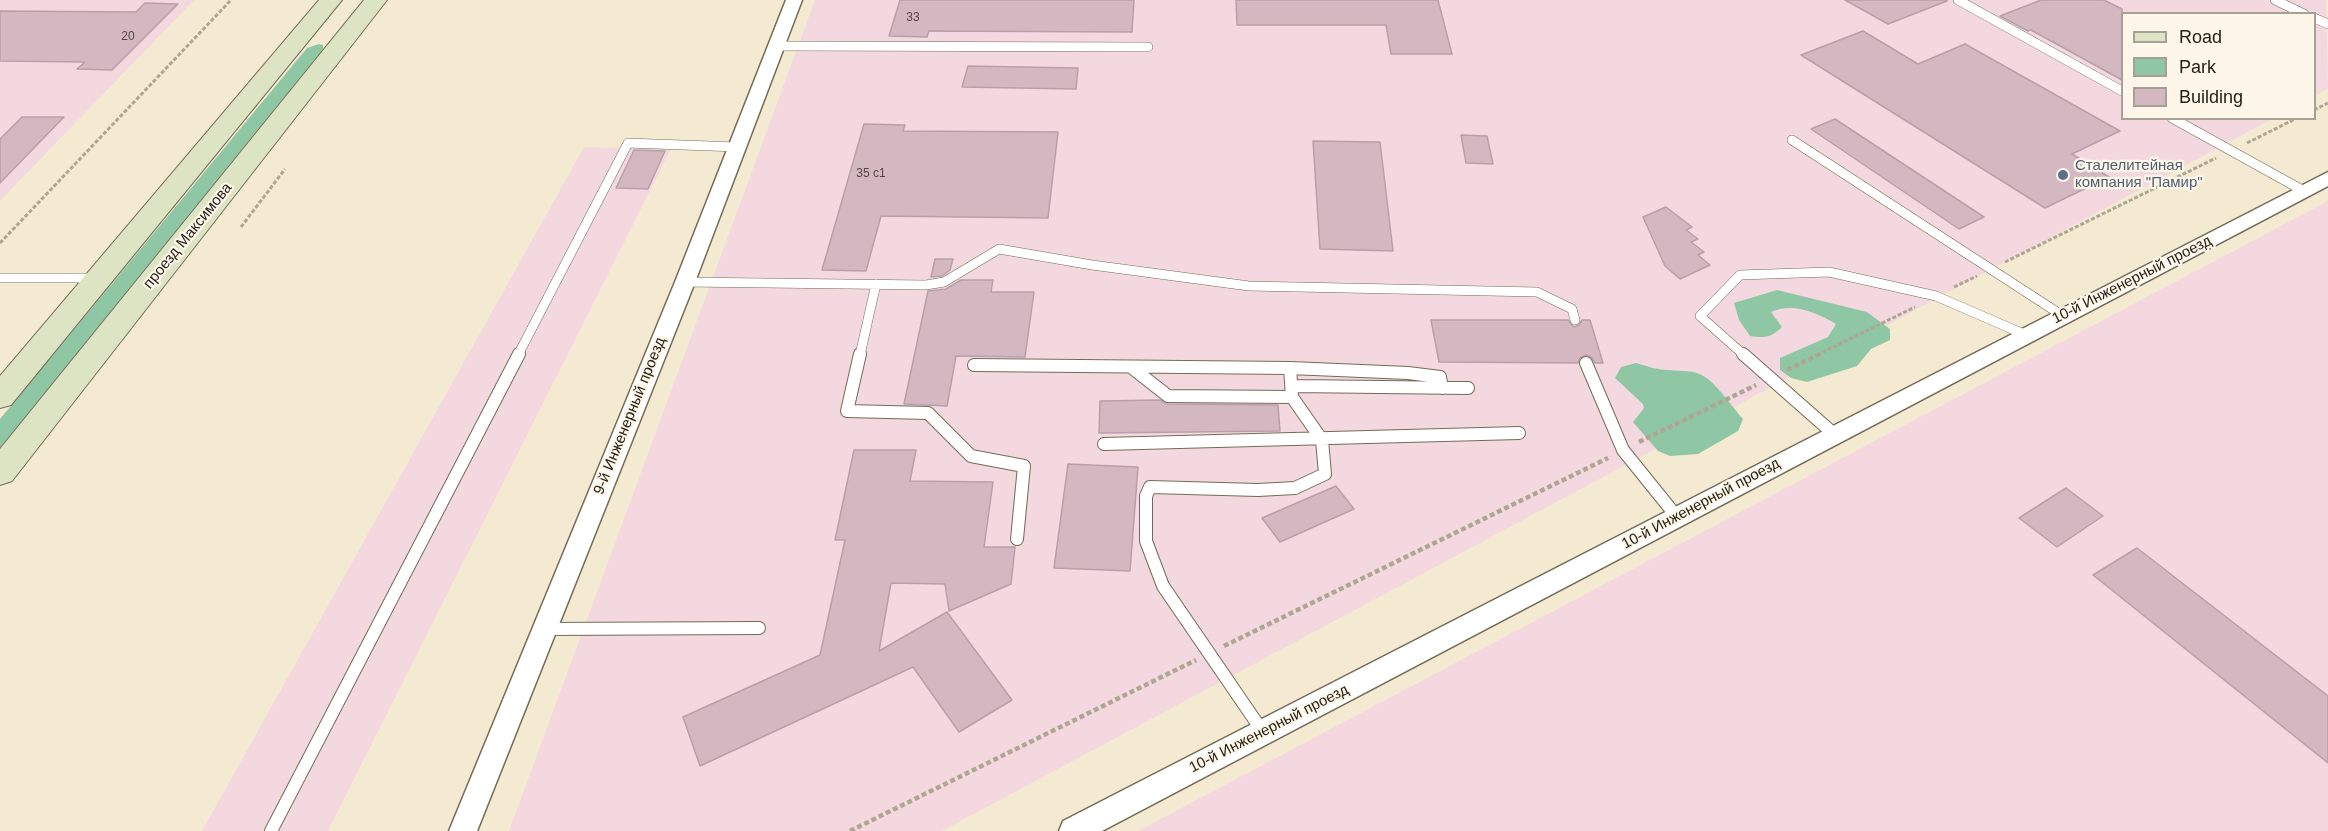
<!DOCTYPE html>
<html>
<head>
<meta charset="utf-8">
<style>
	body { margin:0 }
	#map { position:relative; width:2328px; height:831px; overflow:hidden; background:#f4ead2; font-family:Helvetica,sans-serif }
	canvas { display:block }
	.legend { position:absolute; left:2121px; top:12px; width:195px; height:108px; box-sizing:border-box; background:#fef7e9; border:2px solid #a7a195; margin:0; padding:8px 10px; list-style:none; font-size:18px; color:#252118 }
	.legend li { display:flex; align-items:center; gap:12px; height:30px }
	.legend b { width:30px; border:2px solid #a7a195 }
</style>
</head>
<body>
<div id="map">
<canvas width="2328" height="831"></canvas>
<ul class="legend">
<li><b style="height:8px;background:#dce4c3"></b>Road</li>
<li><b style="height:16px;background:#8fc7a4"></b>Park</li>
<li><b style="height:16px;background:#d3b8c1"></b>Building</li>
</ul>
</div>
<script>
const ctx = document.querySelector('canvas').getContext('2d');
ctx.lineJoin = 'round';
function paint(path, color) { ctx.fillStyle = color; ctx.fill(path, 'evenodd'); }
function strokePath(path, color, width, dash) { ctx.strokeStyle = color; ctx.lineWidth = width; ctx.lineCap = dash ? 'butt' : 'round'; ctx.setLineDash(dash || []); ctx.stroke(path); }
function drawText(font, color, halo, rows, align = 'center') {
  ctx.font = font + ' Helvetica,sans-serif'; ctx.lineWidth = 4.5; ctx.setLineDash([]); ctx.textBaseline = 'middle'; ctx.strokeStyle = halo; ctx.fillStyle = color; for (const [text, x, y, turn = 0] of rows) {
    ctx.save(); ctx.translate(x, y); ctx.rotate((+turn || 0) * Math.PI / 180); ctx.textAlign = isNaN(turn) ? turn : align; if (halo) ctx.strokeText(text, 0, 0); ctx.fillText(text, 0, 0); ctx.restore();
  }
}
const industrial = new Path2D(`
	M0,0H194L0,201Z
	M815,0H2326L2328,89L2315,96L2314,14H2122V118L2272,119L942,831H509Z
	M584,147L671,149L328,831H202Z
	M2328,201V831H1138Z`);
const green = new Path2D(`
	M319,44L323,45V49L0,448V419L307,48Z
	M1777,290L1867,312L1890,329V340L1871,349L1857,366L1807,382L1791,378L1780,370V358L1828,337L1836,324C1817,313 1793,302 1771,312L1782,327C1771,338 1764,338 1750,336L1739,320L1734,303Z
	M1636,363C1646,366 1658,370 1668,370C1682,372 1693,369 1705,377C1717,384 1732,407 1743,419L1738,431L1698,454L1670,456L1658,451L1633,422L1644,408L1643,404L1615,378L1621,367Z`);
const building = new Path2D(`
	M900,0H1134L1132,32L929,31L927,37L889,36Z
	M1236,0H1438L1452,54H1391L1386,25H1237Z
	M1845,0H1947V1L1888,24Z
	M2041,0H2104L2122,9V80L2031,30L2028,31L2000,16Z
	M145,3L178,4L112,70L77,69L85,62L0,61V11L136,12Z
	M1863,31L1918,64L1965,44L2120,131L2072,154L2109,177L2045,208L1801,55Z
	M968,66L1078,68L1076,89L962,87Z
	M22,117H64L0,183V139Z
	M1835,119L1984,217L1959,229L1811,129Z
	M864,124L905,125L903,131L1058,132L1048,218L881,216L866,271L822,270Z
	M1461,135L1487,136L1493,164L1466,163Z
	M1313,141L1380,142L1393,251L1320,249Z
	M634,150L665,151L648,189L616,188Z
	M1666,207L1692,227L1686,230L1698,239L1691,242L1704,252L1698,255L1710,265L1680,279L1665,266L1643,217Z
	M935,259H953L950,270L942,276L931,277Z
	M961,280H993L991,292H1034L1025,357L956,356L947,406L904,404L928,291L946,289Z
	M1431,320H1568L1574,327L1579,325L1582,320H1590L1603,363H1595L1591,357L1586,355L1580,358L1578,363L1439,362Z
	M1160,400L1168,404L1278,405L1280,431L1099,433L1100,401Z
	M854,450H916L910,481L993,482L984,547H1015L1011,584L949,611L945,584L891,583L879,651L947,612L1012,700L959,732L913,667L700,766L683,717L820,655L845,540H835Z
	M1068,464L1138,467L1130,571L1054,568Z
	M1336,486L1354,509L1280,542L1262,518Z
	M2066,488L2103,516L2057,547L2019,518Z
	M2137,548L2328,696V763L2093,575Z`);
const pathFar1 = new Path2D(`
	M2314,110L2328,103
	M2247,143L2297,118
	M241,227L285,169
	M0,243L231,0
	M2005,262L2216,158
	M1954,287L1977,276
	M1817,355L1915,307`);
const path = new Path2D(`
	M1787,370L1820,354
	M1639,442L1756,385
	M1224,646L1608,458
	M850,831L1196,660`);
const serviceFar1 = new Path2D(`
	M1958,0L2122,91
	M2275,0L2304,14
	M2314,18L2328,24
	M777,46L1148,47
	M2172,118L2304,191
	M1792,140L2063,316
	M0,278H96
	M685,282L926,285L944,282L999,249L1092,265L1249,286L1537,292L1572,309L1575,320
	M518,355L628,143L737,147
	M860,355L876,284
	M1744,355L1700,316L1740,275L1829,272L1936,296L2026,335`);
const service = new Path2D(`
	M860,354L847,411L928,413L971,456L1024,466L1017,539
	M1743,354L1835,435
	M1586,363L1623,450L1677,517
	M974,365L1290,368L1408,373L1440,377L1442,388
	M1131,367L1168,396L1292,397
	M1293,386L1468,388
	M1104,444L1519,433
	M544,629L759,628
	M1263,732L1163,586L1146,541V496L1150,487L1258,490L1295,488L1325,474L1322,440L1292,397L1290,368
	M271,831L519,354`);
const minor = new Path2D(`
	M786,0H802L695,282L477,831H449L675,282Z
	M2328,172V186L1102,831H1059L1063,821Z`);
const secondary = new Path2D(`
	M319,0H342L11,405L0,408V376Z
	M364,0H387L12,481L0,485V449Z`);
const markers = [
	[2063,175,6,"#5c6f8a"]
];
const numberNames = [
	["33",913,18],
	["20",128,37],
	["35 с1",871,174]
];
const serviceNames = [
	["Сталелитейная",2075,166],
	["компания \"Памир\"",2075,183]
];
const streetNames = [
	["проезд Максимова",188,236,-51],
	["10-й Инженерный проезд",2132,280,-27],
	["9-й Инженерный проезд",630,416,-68],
	["10-й Инженерный проезд",1701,504,-28],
	["10-й Инженерный проезд",1269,729,-27]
];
paint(industrial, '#f3d9df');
paint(green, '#8fc7a4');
paint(building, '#d3b8c1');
strokePath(building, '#b99fa8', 1.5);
strokePath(serviceFar1, '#746b56', 10);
strokePath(service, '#746b56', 14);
strokePath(minor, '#746b56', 3);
strokePath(secondary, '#746b56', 2);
strokePath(pathFar1, '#aea693', 3, [4, 2]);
strokePath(path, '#aea693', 4.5, [5, 3]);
strokePath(serviceFar1, '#fff', 9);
strokePath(service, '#fff', 12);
paint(minor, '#fff');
paint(secondary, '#dce4c3');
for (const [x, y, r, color] of markers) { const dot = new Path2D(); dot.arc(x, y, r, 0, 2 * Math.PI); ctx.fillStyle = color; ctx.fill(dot); strokePath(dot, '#fef7e9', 2); }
drawText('12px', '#504742', null, numberNames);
drawText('15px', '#4e5e75', '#fef7e9', serviceNames, 'left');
drawText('15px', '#252118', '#fef7e9', streetNames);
</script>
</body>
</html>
